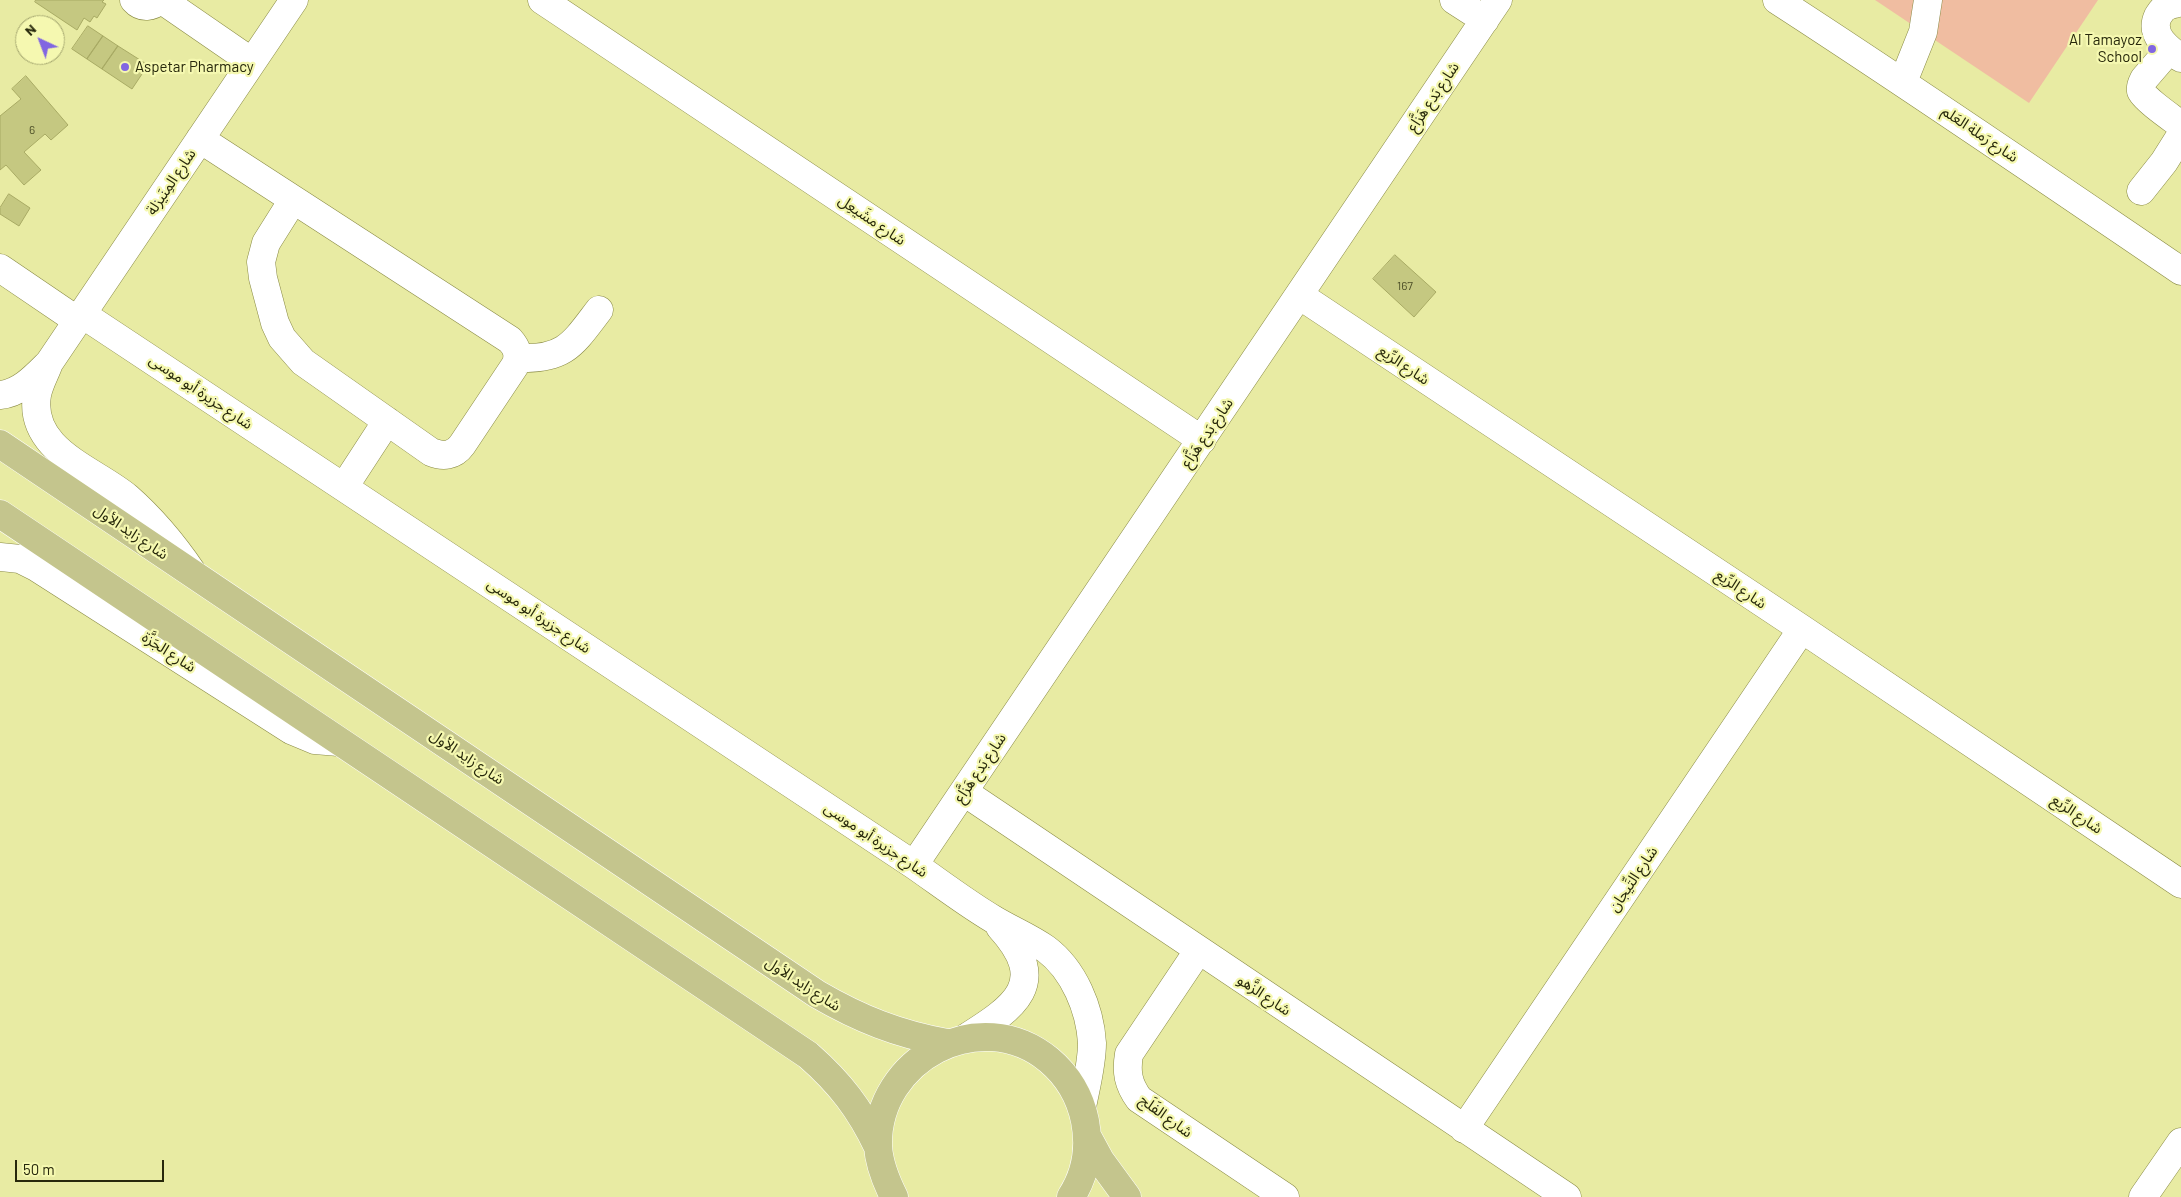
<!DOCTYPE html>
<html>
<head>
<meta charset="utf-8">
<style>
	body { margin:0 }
	#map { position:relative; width:2181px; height:1197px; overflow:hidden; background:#e8eba3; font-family:Barlow,sans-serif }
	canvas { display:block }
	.north { position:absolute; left:15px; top:15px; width:50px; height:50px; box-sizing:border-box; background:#f5f8b0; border:1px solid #a3a56e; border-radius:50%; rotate:317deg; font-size:14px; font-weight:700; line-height:20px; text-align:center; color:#27280b }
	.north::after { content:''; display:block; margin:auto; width:18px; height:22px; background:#8166e1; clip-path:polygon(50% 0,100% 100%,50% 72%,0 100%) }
	.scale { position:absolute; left:15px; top:1160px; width:149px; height:22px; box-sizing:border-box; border:2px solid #27280b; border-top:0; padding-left:6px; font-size:15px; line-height:18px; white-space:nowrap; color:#27280b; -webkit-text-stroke:4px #f5f8b0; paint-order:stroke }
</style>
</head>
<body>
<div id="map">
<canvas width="2181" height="1197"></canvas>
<div class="north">N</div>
<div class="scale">50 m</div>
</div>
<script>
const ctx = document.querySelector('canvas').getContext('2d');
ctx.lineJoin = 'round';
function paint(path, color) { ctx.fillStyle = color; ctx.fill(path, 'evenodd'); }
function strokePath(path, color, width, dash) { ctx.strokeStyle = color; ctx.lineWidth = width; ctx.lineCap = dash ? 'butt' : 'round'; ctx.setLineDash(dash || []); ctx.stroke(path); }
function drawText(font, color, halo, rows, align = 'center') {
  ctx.font = font + ' Barlow,"Noto Sans Arabic",sans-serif'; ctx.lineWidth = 4.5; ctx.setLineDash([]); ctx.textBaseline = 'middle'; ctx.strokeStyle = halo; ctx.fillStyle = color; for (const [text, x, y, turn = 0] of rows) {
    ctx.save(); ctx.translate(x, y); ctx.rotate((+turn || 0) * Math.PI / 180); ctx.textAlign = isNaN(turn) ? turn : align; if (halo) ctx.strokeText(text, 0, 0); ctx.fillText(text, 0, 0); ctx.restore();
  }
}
const green = new Path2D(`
	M1875,0H2098L2029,103Z`);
const building = new Path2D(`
	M36,0H104L102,2L106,4L97,18L94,16L90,22L84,18L77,30L35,2Z
	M88,26L103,36L87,59L72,49Z
	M103,36L118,46L102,69L87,59Z
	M118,46L148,65L132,89L102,69Z
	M26,76L68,125L51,140L45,134L24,152L41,170L24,185L6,165L0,170V116L21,99L12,89Z
	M9,194L30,208L19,226L0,214V208Z
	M1395,255L1436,292L1414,317L1373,279Z`);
const minor = new Path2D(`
	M134,0C142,9 152,7 160,0
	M162,0L252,62
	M542,0L1202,440
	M1454,0L1485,20
	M1777,0C1913,88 2047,180 2181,271
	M2181,2C2176,4 2170,4 2166,7C2162,9 2160,13 2158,16C2149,35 2168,49 2181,58
	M2169,50L2144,79C2142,83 2140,86 2141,91C2143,98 2173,119 2181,125
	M1903,82L1923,32L1928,0
	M200,139L510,340C517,348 519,354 516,364L462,445C454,456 443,457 431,452L303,362L282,338L275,323L263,278L261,262L266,243L293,200
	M2141,191L2164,162L2181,135
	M0,268L78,321
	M1299,295L1802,629L2181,884
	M82,314L914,865C940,883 966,903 993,919C1011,930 1029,937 1046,949C1074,970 1090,1009 1092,1043C1092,1064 1086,1086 1082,1107
	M518,358C565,360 573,344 599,310
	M0,395C20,393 34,378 48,364
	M344,487L387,421
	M0,557L20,559L36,567L291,730L315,740L339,742
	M192,572C173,544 152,519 127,497C93,469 28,450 37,395C39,384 45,374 49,363L294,0
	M964,792L1567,1197
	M914,865L1498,0
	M1198,951L1129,1054C1126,1072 1128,1084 1139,1099L1285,1197
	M964,1039C1015,1007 1051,983 1000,927
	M1464,1129L1802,629
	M2143,1197L2181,1142`);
const major = new Path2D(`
	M0,444L817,994C860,1019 898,1034 947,1043
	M0,514L808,1055C840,1083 860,1109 878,1147
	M1087,1136L1100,1160L1127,1197
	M894,1197C886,1181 879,1164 878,1146C876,1059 980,1003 1049,1060C1068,1076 1080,1096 1085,1121C1090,1147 1086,1174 1071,1197`);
const markers = [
	[2152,49,5,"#8166e1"],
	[125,67,5,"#8166e1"]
];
const numberNames = [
	["6",32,130],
	["167",1405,286]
];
const poiNames = [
	["Al Tamayoz",2142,40],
	["School",2142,57],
	["Aspetar Pharmacy",135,67,"left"]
];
const streetNames = [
	["شارع بَدع هَزَّاع",1433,97,-56],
	["شارع رَملة العَلم",1980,134,34],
	["شارع المِنَيزلة",171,182,-56],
	["شارع مشَيعِل",872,220,34],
	["شارع الرِّيع",1404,365,34],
	["شارع جزيرة أبو موسى",201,392,34],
	["شارع بَدع هَزَّاع",1207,433,-56],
	["شارع زايد الأول",131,532,34],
	["شارع الرِّيع",1741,589,34],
	["شارع جزيرة أبو موسى",539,616,34],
	["شارع الجَزَّة",169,652,33],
	["شارع زايد الأول",467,757,34],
	["شارع بَدع هَزَّاع",980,768,-56],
	["شارع الرِّيع",2077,814,34],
	["شارع جزيرة أبو موسى",876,840,34],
	["شارع التِّيجان",1633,879,-56],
	["شارع زايد الأول",803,984,33],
	["شارع الزَّهو",1264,995,34],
	["شارع الفَلَج",1166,1116,36]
];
paint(green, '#f0bda1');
paint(building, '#c5c881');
strokePath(building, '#a8aa64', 1);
strokePath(minor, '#898a45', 29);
strokePath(major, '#fff', 29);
strokePath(minor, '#fff', 28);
strokePath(major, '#c4c58d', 28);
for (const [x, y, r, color] of markers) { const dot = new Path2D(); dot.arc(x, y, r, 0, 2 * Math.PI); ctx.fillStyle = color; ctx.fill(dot); strokePath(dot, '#f5f8b0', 2); }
drawText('12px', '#4e5028', null, numberNames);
drawText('15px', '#27280b', '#f5f8b0', poiNames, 'right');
drawText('15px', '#27280b', '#f5f8b0', streetNames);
</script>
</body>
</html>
